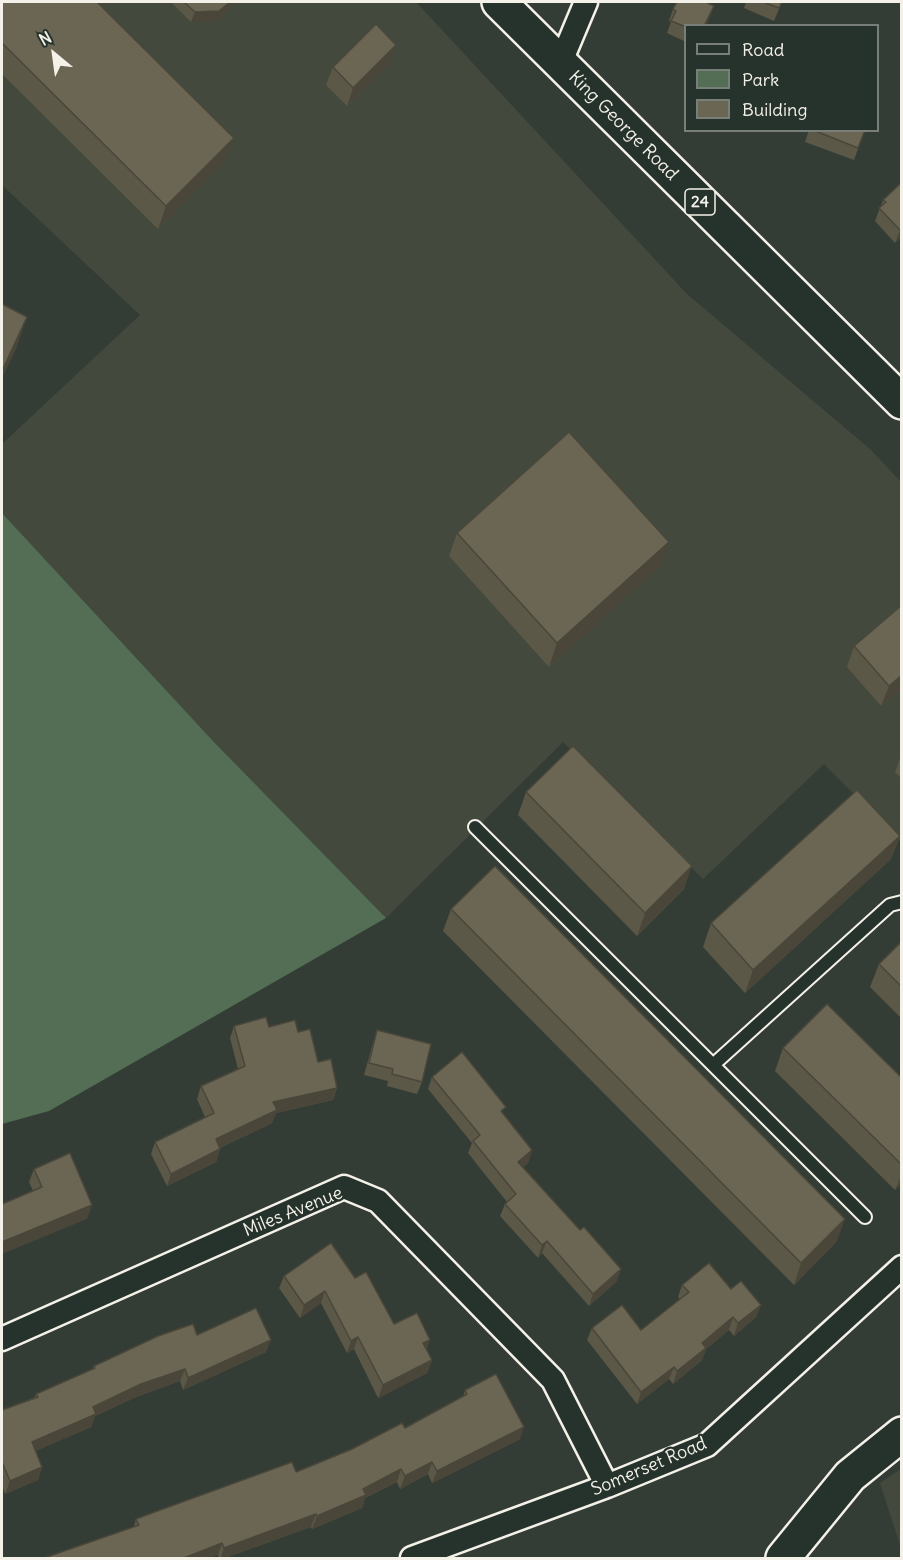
<!DOCTYPE html>
<html>
<head>
<meta charset="utf-8">
<style>
	body { margin:0 }
	#map { position:relative; width:903px; height:1560px; overflow:hidden; background:#343d35; font-family:Delius,sans-serif }
	canvas { display:block }
	.frame { position:absolute; inset:0; border:3px solid #f4f1e8; pointer-events:none }
	.legend { position:absolute; left:684px; top:24px; width:195px; height:108px; box-sizing:border-box; background:#26332d; border:2px solid #787f78; margin:0; padding:8px 10px; list-style:none; font-size:18px; color:#f4f1e8 }
	.legend li { display:flex; align-items:center; gap:12px; height:30px }
	.legend b { width:30px; border:2px solid #787f78 }
	.north { position:absolute; left:24px; top:24px; width:60px; height:60px; -webkit-text-stroke:4px #26332d; paint-order:stroke; rotate:331deg; font-size:16px; font-weight:700; line-height:24px; text-align:center; color:#f4f1e8 }
	.north::after { content:''; display:block; margin:auto; width:21px; height:27px; background:#f4f1e8; clip-path:polygon(50% 0,100% 100%,50% 72%,0 100%) }
</style>
</head>
<body>
<div id="map">
<canvas width="903" height="1560"></canvas>
<div class="frame"></div>
<ul class="legend">
<li><b style="height:8px;background:#26332d"></b>Road</li>
<li><b style="height:16px;background:#536e55"></b>Park</li>
<li><b style="height:16px;background:#6a6653"></b>Building</li>
</ul>
<div class="north">N</div>
</div>
<script>
const ctx = document.querySelector('canvas').getContext('2d');
ctx.lineJoin = 'round';
function paint(path, color) { ctx.fillStyle = color; ctx.fill(path, 'evenodd'); }
function strokePath(path, color, width, dash) { ctx.strokeStyle = color; ctx.lineWidth = width; ctx.lineCap = dash ? 'butt' : 'round'; ctx.setLineDash(dash || []); ctx.stroke(path); }
function drawText(font, color, halo, rows, align = 'center') {
  ctx.font = font + ' Delius,sans-serif'; ctx.lineWidth = 4.5; ctx.setLineDash([]); ctx.textBaseline = 'middle'; ctx.strokeStyle = halo; ctx.fillStyle = color; for (const [text, x, y, turn = 0] of rows) {
    ctx.save(); ctx.translate(x, y); ctx.rotate((+turn || 0) * Math.PI / 180); ctx.textAlign = isNaN(turn) ? turn : align; if (halo) ctx.strokeText(text, 0, 0); ctx.fillText(text, 0, 0); ctx.restore();
  }
}
const built = new Path2D(`
	M2,2H416L687,294L871,450L901,482V842L824,764L703,879L563,742L386,918L213,741L2,513V444L140,315L2,185Z
	M901,1469V1548L880,1483Z`);
const green = new Path2D(`
	M2,513L213,741L386,918L49,1111L2,1124Z`);
const lane = new Path2D(`
	M475,827L865,1217
	M713,1065L890,905L902,902`);
const street = new Path2D(`
	M560,64L586,2
	M2,1339L344,1187L378,1201L553,1380L607,1486
	M412,1558L607,1486L707,1445L902,1267`);
const secondary = new Path2D(`
	M783,1558L850,1476L902,1434`);
const primary = new Path2D(`
	M499,2L902,402`);
const wall = new Path2D(`
	M2,2L225,161L158,229L2,74Z
	M171,2H232L229,10L216,22H191Z
	M746,2H782L774,21L744,8Z
	M714,6L706,26H686V42L667,33L671,22L669,21L673,9Z
	M390,63L347,106L326,85L333,67Z
	M809,130H865L854,160L805,142Z
	M902,182V236L895,243L875,221L883,200Z
	M457,533L661,566L549,667L449,556Z
	M854,646L902,689L881,706L847,667Z
	M902,753V779L895,772Z
	M526,792L684,889L637,936L518,815Z
	M900,836L891,859L745,993L703,947L711,923Z
	M451,909L837,1241L794,1285L443,931Z
	M902,941V1019L870,987L879,964Z
	M234,1026L269,1027L298,1032L318,1062L337,1088L333,1100L276,1113L272,1123L220,1148V1149L216,1162L167,1186L151,1154L155,1142L205,1117L197,1099L201,1086L238,1069L230,1038Z
	M377,1030L422,1082L417,1094L387,1086L388,1081L364,1075L373,1043Z
	M783,1048L902,1078V1184L895,1190L775,1071Z
	M432,1077L503,1115L532,1150L528,1163L523,1167L580,1230L621,1269L616,1282L589,1306L542,1253L538,1258L500,1216L505,1204L507,1202L468,1153L472,1143L428,1089Z
	M34,1169L87,1219L33,1191L29,1182Z
	M284,1276L355,1278L394,1324L427,1350L432,1360L427,1373L378,1398L354,1349L347,1353L321,1303L300,1318L279,1288Z
	M682,1285L731,1289L761,1305L756,1317L734,1336L729,1330L706,1349L702,1360L673,1384L669,1379L637,1404L587,1340L592,1328L641,1330L680,1299L678,1297Z
	M197,1335L266,1352L183,1390L180,1381L136,1397L95,1416L91,1427L35,1451L42,1467L38,1480L5,1494L2,1485V1410L35,1397L36,1394L92,1369L94,1366Z
	M465,1390L520,1439L432,1483L428,1474L400,1489L397,1482L365,1498L362,1508L312,1529L311,1527L225,1558H219L218,1555L134,1526L136,1519L296,1472L405,1428L463,1397Z`);
const shadedWall = new Path2D(`
	M230,2H232L229,10L216,22H191L195,12Z
	M714,6L706,26H704Z
	M396,45L390,63L347,106L353,88Z
	M234,138L225,161L158,229L166,206Z
	M902,229V236L895,243L900,230Z
	M27,317L16,349L2,378V371Z
	M669,542L661,566L549,667L557,643Z
	M902,675V689L881,706L889,686Z
	M900,836L891,859L745,993L753,970Z
	M692,866L684,889L637,936L645,913Z
	M337,1088L333,1100L276,1113L272,1123L211,1152L216,1139L273,1102Z
	M220,1149L216,1162L167,1186L171,1174Z
	M532,1150L528,1163L513,1174L518,1162Z
	M902,1174V1184L895,1190Z
	M92,1205L87,1219L2,1254V1242Z
	M845,1219L837,1241L794,1285L801,1263Z
	M547,1241L542,1253L538,1258L542,1245Z
	M621,1269L616,1282L589,1306L593,1294Z
	M325,1291L321,1303L300,1318L304,1305Z
	M761,1305L756,1317L734,1336L738,1323Z
	M733,1317L729,1330L706,1349L702,1360L673,1384L677,1371L702,1343Z
	M358,1337L354,1349L347,1353L351,1341Z
	M271,1340L266,1352L183,1390L188,1378Z
	M430,1340L426,1352L423,1343Z
	M432,1360L427,1373L378,1398L383,1385Z
	M674,1367L669,1379L637,1404L641,1392Z
	M185,1369L180,1381L136,1397L95,1416L91,1427L27,1455L32,1442L93,1407L141,1384Z
	M524,1427L520,1439L432,1483L437,1471Z
	M432,1462L428,1474L400,1489L405,1476Z
	M42,1467L38,1480L5,1494L10,1481Z
	M401,1469L397,1482L365,1498L362,1508L312,1529L317,1516L363,1489Z
	M316,1514L311,1527L225,1558H221L224,1548Z
	M222,1543L218,1555L210,1558H184Z`);
const building = new Path2D(`
	M2,2H97L234,138L166,206L2,43Z
	M184,2H230L219,11L195,12Z
	M677,2H706L714,6L704,26H686V27L671,21L676,11L673,9Z
	M763,2H782L779,8Z
	M376,24L396,45L353,88L333,67Z
	M813,130H865L858,148Z
	M902,182V229L900,230L879,208L886,202L883,200Z
	M2,304L27,317L2,371Z
	M569,432L669,542L557,643L457,533Z
	M902,605V675L889,686L854,646Z
	M573,746L692,866L645,913L526,792Z
	M857,790L900,836L753,970L711,923Z
	M495,866L845,1219L801,1263L451,909Z
	M902,941V987L879,964Z
	M827,1004L902,1078V1165L783,1048Z
	M266,1017L269,1027L295,1020L298,1032L310,1029L318,1062L331,1059L337,1088L273,1102L277,1110L216,1139L220,1149L171,1174L155,1142L214,1113L201,1086L245,1066L234,1026Z
	M377,1030L431,1044L422,1082L392,1074L393,1069L369,1063Z
	M462,1052L506,1107L501,1111L532,1150L518,1162L580,1230L584,1227L621,1269L593,1294L547,1241L542,1245L505,1204L516,1194L473,1141L480,1135L432,1077Z
	M70,1153L92,1205L2,1242V1204L42,1187L34,1169Z
	M331,1243L355,1278L366,1272L394,1324L417,1313L430,1340L423,1343L432,1360L383,1385L358,1337L351,1341L325,1291L304,1305L284,1276Z
	M709,1263L731,1289L741,1281L761,1305L738,1323L733,1317L702,1343L706,1348L677,1371L674,1367L641,1392L592,1328L622,1305L641,1330L689,1292L682,1285Z
	M256,1308L271,1340L188,1378L185,1369L141,1384L93,1407L96,1414L32,1442L42,1467L10,1481L2,1462V1410L38,1397L36,1394L95,1368L94,1366L158,1336L193,1324L197,1335Z
	M496,1374L524,1427L437,1471L432,1462L405,1476L401,1469L363,1489L366,1495L317,1516L316,1514L224,1548L222,1543L184,1558H44L139,1525L136,1519L160,1510L292,1462L296,1472L352,1449L402,1423L405,1428L467,1394L465,1390Z`);
const shields = [
	[700,202,30]
];
const shieldNames = [
	["24",700,202]
];
const streetNames = [
	["King George Road",623,126,45],
	["Miles Avenue",293,1212,-22],
	["Somerset Road",649,1467,-23]
];
paint(built, '#44493e');
paint(green, '#536e55');
strokePath(lane, '#f4f1e8', 16);
strokePath(street, '#f4f1e8', 27);
strokePath(secondary, '#f4f1e8', 38);
strokePath(primary, '#f4f1e8', 38);
strokePath(lane, '#26332d', 12);
strokePath(street, '#26332d', 22);
strokePath(secondary, '#26332d', 33);
strokePath(primary, '#26332d', 33);
paint(wall, '#5b5847');
paint(shadedWall, '#4a473a');
paint(building, '#6a6653');
strokePath(building, '#4a473a', 1.5);
for (const [x, y, w] of shields) { const box = new Path2D(); box.roundRect(x - w / 2, y - 13, w, 26, 4.5); ctx.fillStyle = '#26332d'; ctx.fill(box); strokePath(box, '#f4f1e8', 1.5); }
drawText('bold 16px', '#f4f1e8', null, shieldNames);
drawText('18px', '#f4f1e8', '#26332d', streetNames);
</script>
</body>
</html>
